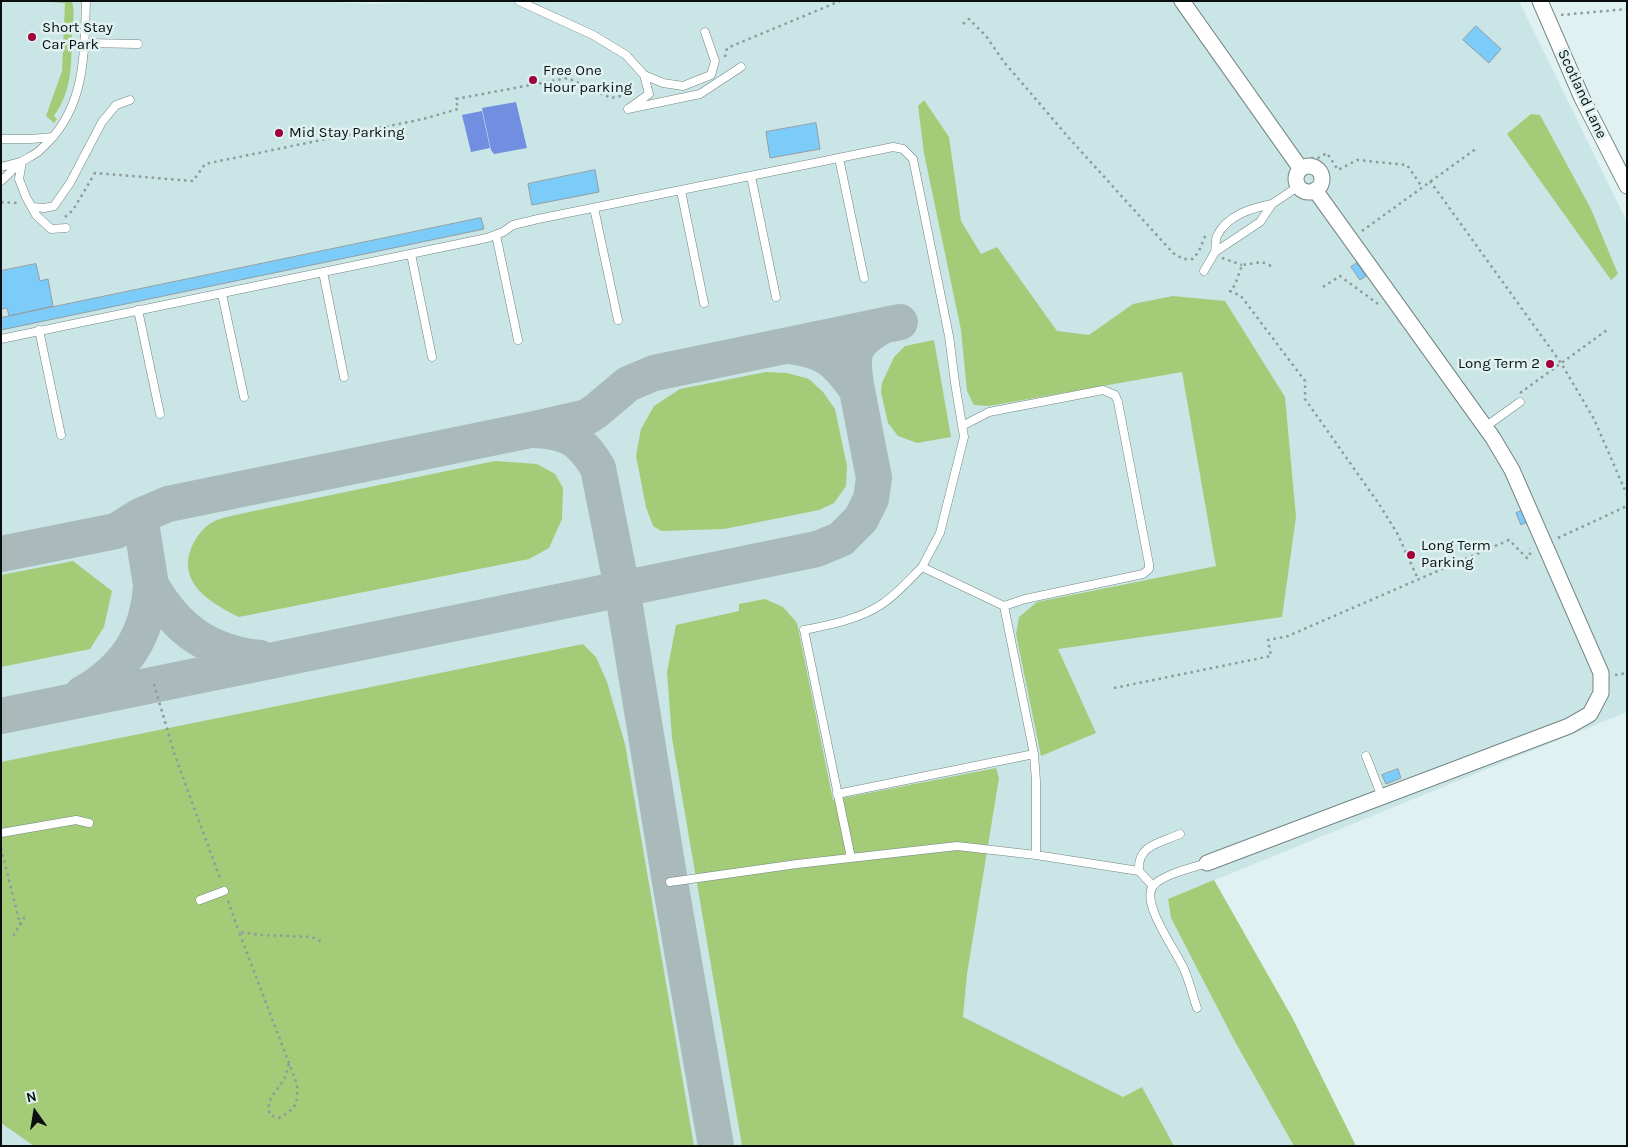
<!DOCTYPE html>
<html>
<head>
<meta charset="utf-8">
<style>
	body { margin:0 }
	#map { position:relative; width:1628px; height:1147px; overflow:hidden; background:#dff1f1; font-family:Karla,sans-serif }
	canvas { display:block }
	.frame { position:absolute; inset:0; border:2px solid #0a1010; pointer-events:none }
	.north { position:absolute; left:10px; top:1087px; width:50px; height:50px; -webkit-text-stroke:4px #dff1f1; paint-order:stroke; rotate:347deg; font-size:14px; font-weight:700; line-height:20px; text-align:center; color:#0a1010 }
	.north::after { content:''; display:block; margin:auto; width:18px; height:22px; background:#0a1010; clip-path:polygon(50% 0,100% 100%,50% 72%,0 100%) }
</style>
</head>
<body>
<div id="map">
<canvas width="1628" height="1147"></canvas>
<div class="frame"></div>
<div class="north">N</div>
</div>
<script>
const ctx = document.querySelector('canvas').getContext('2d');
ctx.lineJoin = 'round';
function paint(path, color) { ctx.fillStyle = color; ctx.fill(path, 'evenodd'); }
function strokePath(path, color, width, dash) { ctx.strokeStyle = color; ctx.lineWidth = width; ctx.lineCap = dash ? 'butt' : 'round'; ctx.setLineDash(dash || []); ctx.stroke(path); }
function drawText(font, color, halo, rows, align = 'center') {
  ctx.font = font + ' Karla,sans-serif'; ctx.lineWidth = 5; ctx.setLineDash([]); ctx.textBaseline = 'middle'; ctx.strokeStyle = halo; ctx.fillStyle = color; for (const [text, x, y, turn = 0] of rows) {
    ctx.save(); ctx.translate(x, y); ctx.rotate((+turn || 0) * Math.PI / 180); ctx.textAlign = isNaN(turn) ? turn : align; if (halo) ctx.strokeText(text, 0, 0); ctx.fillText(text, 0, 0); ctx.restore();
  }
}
const built = new Path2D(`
	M1,1H309L374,4L448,1H1519L1627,222V712L1168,899L1171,918L1234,1040L1295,1146H1Z`);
const green = new Path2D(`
	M34,1H72C75,12 73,21 72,33C71,64 73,89 54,116L57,119L54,123L46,116L62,71L65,3Z
	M924,100L949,137L961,221L981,254L997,247L1057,331L1089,335L1133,304L1173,296L1225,301L1285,397L1296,517L1282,617L1058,649L1096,733L1041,756L1016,634L1019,617L1037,602L1216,566L1182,372L989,406L974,405L967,391L961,330L924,153L918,106Z
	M1531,114L1540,115L1591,209L1618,274L1611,280L1507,134Z
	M934,340L951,437L917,443L898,436L888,423L881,392L882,383L894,357L905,346Z
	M766,372L787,373L809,379L823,392L835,409L847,466L846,486L834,503L819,510L724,529L661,531L653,526L646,507L636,456L641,429L654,406L680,389Z
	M495,461L537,464L555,474L563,488L562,519L549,548L529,559L239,617C211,603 176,583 192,546C197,536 202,529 211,523C221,517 237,515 249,512Z
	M73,561L112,591L104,627L90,649L1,667V575Z
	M765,599L783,607L797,623L833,800L996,768L999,778L967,974L963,1017L1123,1097L1142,1087L1174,1146H742L672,738L667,672L676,625L739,611V604Z
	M583,644L596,657L607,682L625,744L694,1146H34L1,1123V762Z
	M1214,880L1293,1019L1356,1146H1294L1234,1040L1171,918L1168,899Z`);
const water = new Path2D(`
	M516,102L527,148L494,154L491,150L482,108Z
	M482,111L490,148L471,152L462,115Z`);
const taxiway = new Path2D(`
	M789,346C826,351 836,360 857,390C851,356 850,344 883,326
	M533,430C567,431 581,439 598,468L622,588L670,882L716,1146
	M140,516L151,585
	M1,554L116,531L140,516L168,504L530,430L587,417L596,411L628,384L654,373L900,322
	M82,694C126,669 148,635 151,585C176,629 209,653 260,658
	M1,716L817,549L841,539L861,519L871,499L874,478L857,390`);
const building = new Path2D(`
	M1476,26L1501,49L1489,63L1463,40Z
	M816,123L820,149L770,158L766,132Z
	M595,170L599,192L532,205L528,184Z
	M481,218L484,229L1,330V318Z
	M1357,263L1366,276L1360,280L1351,267Z
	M36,264L40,281L48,279L53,306L9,316L7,308L1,309V271Z
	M1522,511L1527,522L1521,525L1516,513Z
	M1398,769L1401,778L1386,784L1382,775Z`);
const path = new Path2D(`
	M1561,15L1627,9
	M963,24L969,19L986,36L1004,62L1069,138L1173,253L1183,259H1193L1199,251L1206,234
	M725,57L727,48L840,1
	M1311,158H1318L1327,153L1338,170L1357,160L1407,165L1422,187
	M1430,181L1561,363L1594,419L1627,495
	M1,202L17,203
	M65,217L73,210L95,173L193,181L205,164L423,119L458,109L456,99L568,78L611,98L630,94
	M1362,231L1477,148
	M1222,258L1242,265
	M1271,266L1262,262L1242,265L1235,285L1230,291L1241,296L1305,381V399L1379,504L1397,533L1418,579
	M1323,287L1340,276L1378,304
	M1520,393L1607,330
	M1558,538L1627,506
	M1615,675L1627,673
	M154,684L174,753L221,881
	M1114,688L1271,656L1268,640L1288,636L1509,540L1527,558L1530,556V548
	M1,848L20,924L24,918L12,938
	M228,901L239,932
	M289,1064C287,1069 287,1075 284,1079C277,1092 265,1098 270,1115L279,1118C297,1108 298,1104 297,1084L239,932L261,935L312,937L322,942`);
const lane = new Path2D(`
	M519,1L593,35L626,55L644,75L663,83L683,86L711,75L715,61L705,32
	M85,43L138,44
	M628,109L700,94L741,67
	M628,109L649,94L644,75
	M1,139H31L53,137
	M839,158L864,278
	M22,162L19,179L26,197L36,215L51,229L66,228
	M1,167L20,162
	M751,176L776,297
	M1,181C8,175 14,168 21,162C27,158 35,155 40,150C86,110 84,57 86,1
	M681,191L704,303
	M32,207L44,208L54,206L70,183L102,122L116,105L130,100
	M594,208L618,320
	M496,235L518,340
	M1215,252C1216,248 1215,240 1217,236C1227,215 1252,208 1272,204
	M411,254L432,357
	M1204,271L1215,252L1260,222L1272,204L1299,186
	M323,272L344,377
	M222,294L244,397
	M138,310L160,414
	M39,330L61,435
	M1,339L487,238L503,232L513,225L538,219L893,147L903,149L913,159L949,336L955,383L964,437L940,533L922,567L1004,606L1034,754L1036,781V855
	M962,426L989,412L1103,390L1115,395L1118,402L1149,564V569L1143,574L1025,599L1004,606
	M1485,427L1520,402
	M1366,756L1382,797
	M837,794L1034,754
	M1,833L76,820L89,823
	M851,858L804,630C830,625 860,619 882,604C897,594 909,580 922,567
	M1139,871C1137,845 1160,843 1180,834
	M670,882L797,864L957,846L1036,855L1139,871L1153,886
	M200,900L224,891
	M1197,1008C1192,994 1189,978 1182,965C1174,948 1139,900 1154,885C1164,874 1192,868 1207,863`);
const street = new Path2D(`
	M1182,1L1301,169
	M1540,1L1582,98L1627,186
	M1296 179a13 13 0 1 1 26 0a13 13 0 1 1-26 0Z
	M1207,863L1569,726L1590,714L1601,693V673L1512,470L1493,438L1315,190`);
const markers = [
	[32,37,5,"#a10138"],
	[533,80,5,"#a10138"],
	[279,133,5,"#a10138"],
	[1550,364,5,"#a10138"],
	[1411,555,5,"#a10138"]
];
const poiNames = [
	["Short Stay",42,28],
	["Car Park",42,45],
	["Free One",543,71],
	["Hour parking",543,88],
	["Mid Stay Parking",289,133],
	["Long Term 2",1540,364,"right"],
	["Long Term",1421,546],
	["Parking",1421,563]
];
const streetNames = [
	["Scotland Lane",1582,94,65]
];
paint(built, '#cae5e5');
paint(green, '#a4cb78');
paint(water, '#728ee0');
strokePath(taxiway, '#aababa', 36);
paint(building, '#7bccf8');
strokePath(building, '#919ea5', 1);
strokePath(lane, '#758585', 9);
strokePath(street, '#758585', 17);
strokePath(path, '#8d9b9b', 2.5, [2.5, 4]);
strokePath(lane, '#fff', 8);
strokePath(street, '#fff', 15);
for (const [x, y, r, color] of markers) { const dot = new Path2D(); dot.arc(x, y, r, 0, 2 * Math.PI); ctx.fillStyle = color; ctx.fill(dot); strokePath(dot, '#dff1f1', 2); }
drawText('15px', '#0a1010', '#dff1f1', poiNames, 'left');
drawText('15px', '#0a1010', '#dff1f1', streetNames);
</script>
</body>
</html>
